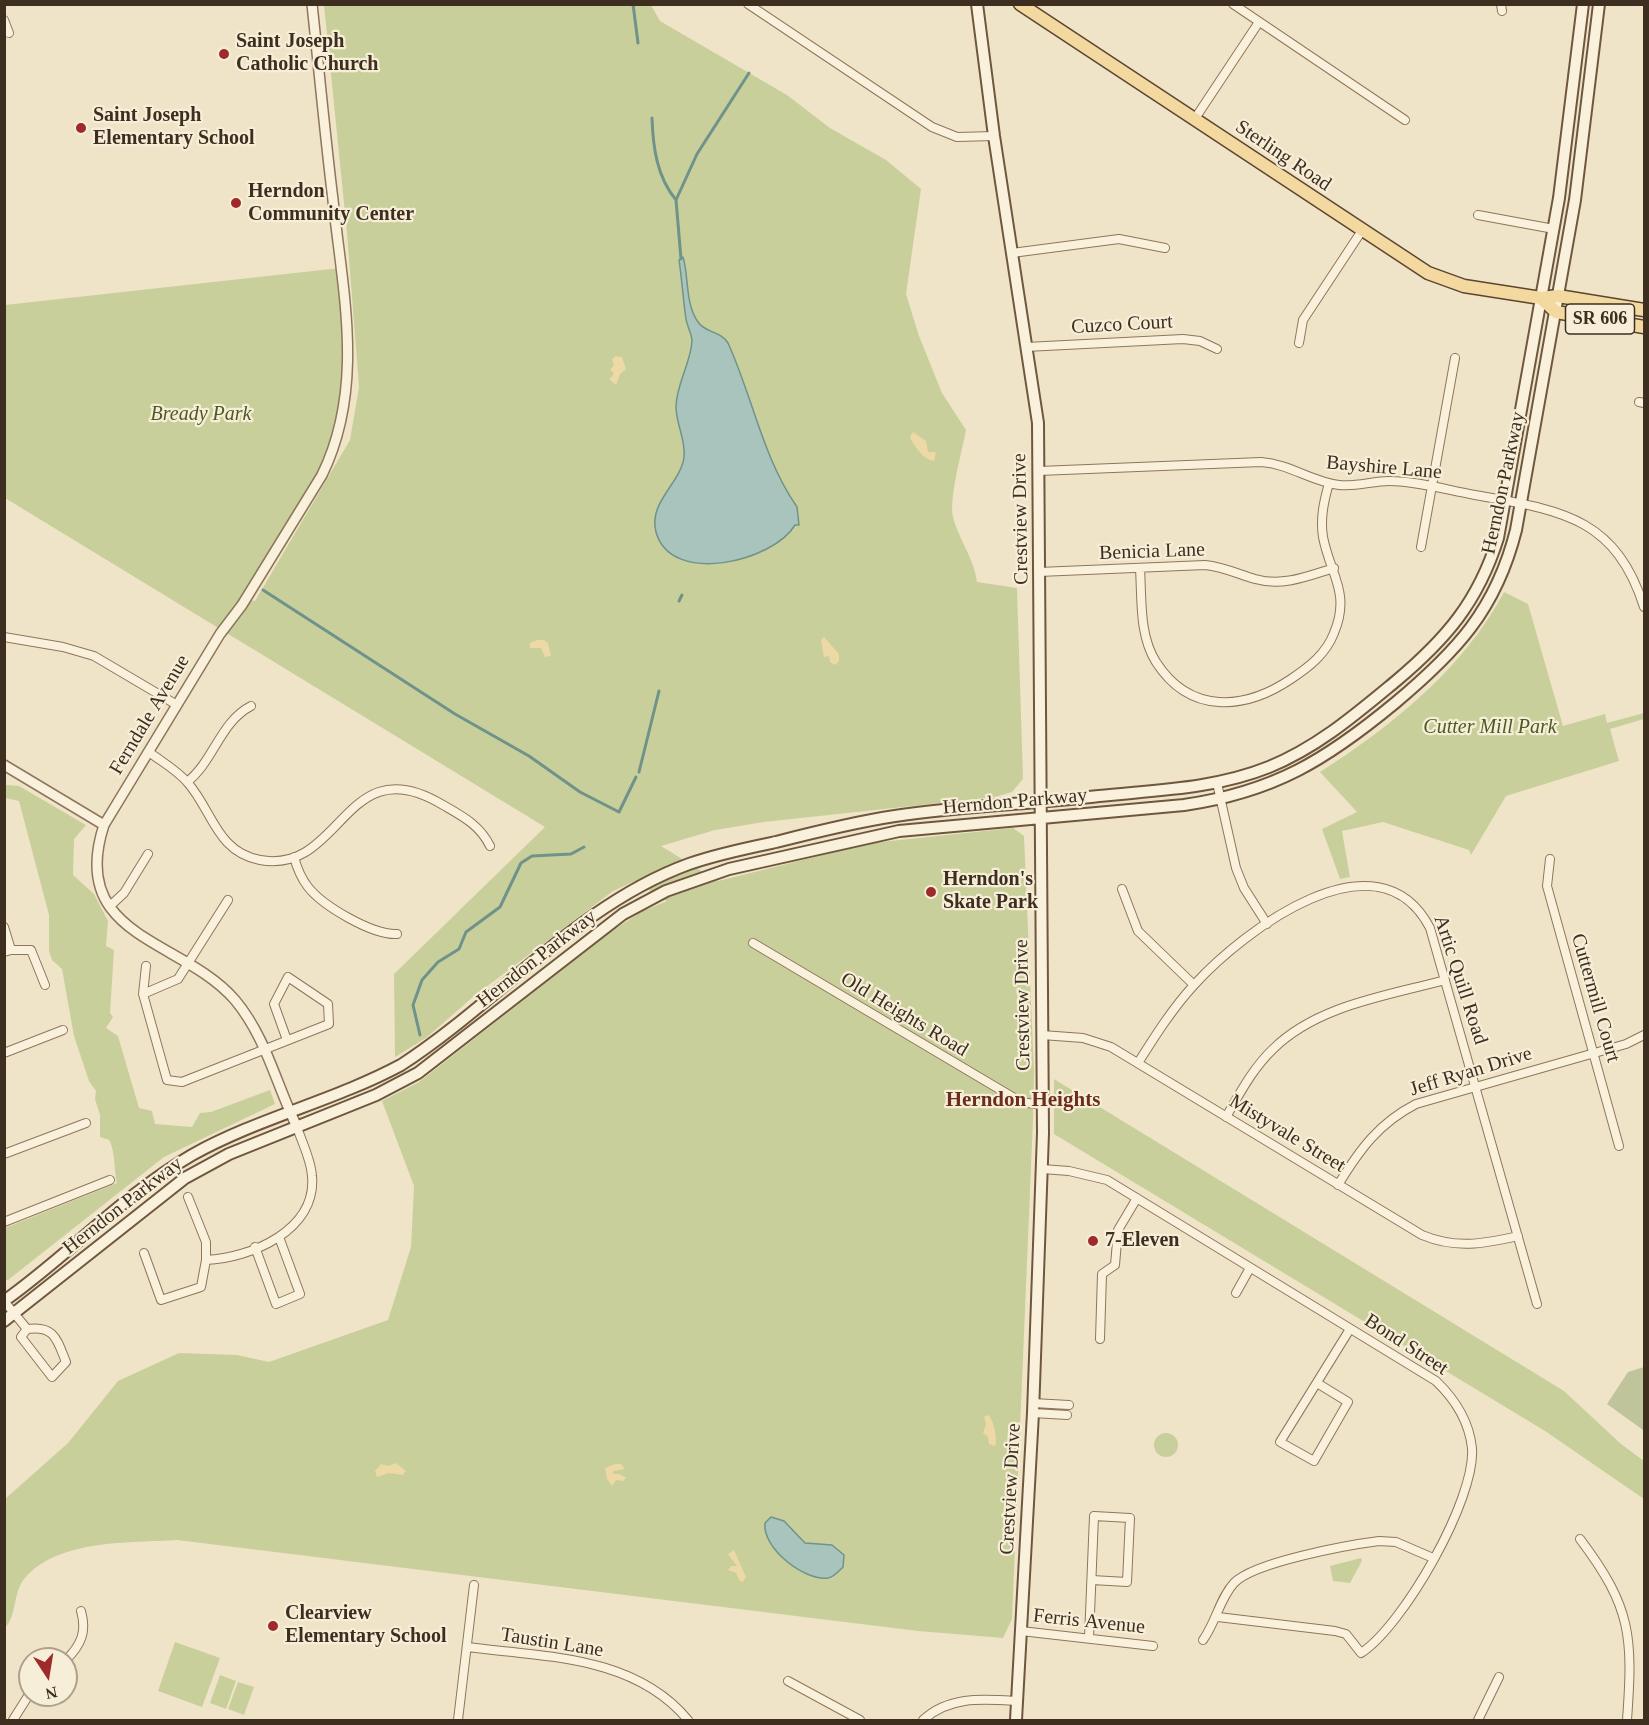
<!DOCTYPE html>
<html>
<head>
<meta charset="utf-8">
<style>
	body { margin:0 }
	#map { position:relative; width:1649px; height:1725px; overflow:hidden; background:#f0e4c8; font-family:"Times New Roman",serif }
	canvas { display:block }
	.frame { position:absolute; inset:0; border:6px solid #3d2e20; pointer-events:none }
	.north { position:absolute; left:18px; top:1647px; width:60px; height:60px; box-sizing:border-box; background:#f7eed8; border:2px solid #ada18e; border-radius:50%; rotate:168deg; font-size:16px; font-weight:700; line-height:24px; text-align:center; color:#3d2e20 }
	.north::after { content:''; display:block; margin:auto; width:21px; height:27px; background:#9e2a2b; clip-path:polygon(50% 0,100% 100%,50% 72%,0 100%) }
</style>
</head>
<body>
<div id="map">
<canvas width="1649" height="1725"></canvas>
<div class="frame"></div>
<div class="north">N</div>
</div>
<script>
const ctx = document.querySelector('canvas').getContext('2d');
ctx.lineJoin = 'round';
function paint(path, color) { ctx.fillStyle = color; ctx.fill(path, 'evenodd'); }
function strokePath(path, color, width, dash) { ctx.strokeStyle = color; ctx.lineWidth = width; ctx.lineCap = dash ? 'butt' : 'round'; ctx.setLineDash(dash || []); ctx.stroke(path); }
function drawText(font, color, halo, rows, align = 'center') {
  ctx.font = font + ' "Times New Roman",serif'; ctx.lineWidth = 4.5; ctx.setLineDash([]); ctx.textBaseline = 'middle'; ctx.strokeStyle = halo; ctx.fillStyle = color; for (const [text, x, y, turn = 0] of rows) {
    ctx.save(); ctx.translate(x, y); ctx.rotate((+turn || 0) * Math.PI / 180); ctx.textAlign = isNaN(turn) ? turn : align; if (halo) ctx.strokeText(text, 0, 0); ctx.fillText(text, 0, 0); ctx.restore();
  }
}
const green = new Path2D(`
	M324,5H651L660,21L787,95L830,128L886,160L921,189L906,294L919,336L942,393L966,430C962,452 949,497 953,517C959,540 974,558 977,582L1017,588L1023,779L1012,792L995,797L764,822L715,830L661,846L718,881L871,843L1013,828L1024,836L1034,1071L1033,1120L1012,1619L1003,1638L918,1631L177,1540C131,1543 58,1539 25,1578C13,1591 17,1616 5,1628V1499L68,1443L118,1381L179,1353L237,1355L269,1362L388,1320L411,1247L414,1186L382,1101L419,1082L609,933L641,912L667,901L635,881L613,891L473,997L426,1038L395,1057L394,974L545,827L5,498V305L340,268L349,360L338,438L308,498L246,599L255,601L350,440L359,387L347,233Z
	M1504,592L1528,604L1563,726L1605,714L1607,723L1644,713V719L1610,729L1619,761L1506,796L1471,855L1469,850L1383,822L1342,831L1350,877L1340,879L1322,829L1357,812L1320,772C1392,726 1464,668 1504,592Z
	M7,785L19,786L86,825L74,839L73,875L94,894L108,921L106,946L114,950L110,1013L113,1017L106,1028L118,1036L139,1108L152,1111L155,1124L192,1127L200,1113L211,1112L270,1090L275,1104L164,1157L8,1280H5V1228L117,1183C114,1170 115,1149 109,1140L100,1137V1115L95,1099L96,1091L89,1081L74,1036L62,969L52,960L49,951V915L19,801L5,798V786Z
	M1054,1079L1564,1391L1621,1444L1644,1461V1499L1545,1431L1054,1134Z
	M1154 1445a12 12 0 1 1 24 0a12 12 0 1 1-24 0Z
	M1361,1558L1362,1561L1350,1583L1333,1581L1330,1566Z
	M175,1642L220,1658L202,1707L158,1691Z
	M220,1675L236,1681L226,1709L210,1703Z
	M238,1682L254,1687L244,1715L228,1709Z`);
const sand = new Path2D(`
	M616,356L622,357L626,369L620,374L616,385L609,379L614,374L610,369L614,366L612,359Z
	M913,432L926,441L928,452H936L934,461C926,461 913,446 910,437Z
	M824,637L839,654V661L835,665L830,662L829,656L824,657L821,640Z
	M537,640H544L548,643L551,656L545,657L541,648H530V643Z
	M988,1415C994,1420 998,1440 995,1446L989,1444L988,1437L983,1433L986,1424L984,1417Z
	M396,1463L406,1471L403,1475L389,1473L377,1477L375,1471L381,1464L388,1466Z
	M615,1464H621L625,1469L614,1471L613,1474H620L626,1478L623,1481L616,1480L612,1486L607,1479L605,1468Z
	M734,1550L746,1577L743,1582L740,1581L736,1573L728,1570L731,1566H737L728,1554Z`);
const cemetery = new Path2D(`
	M1644,1367V1428L1643,1430L1607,1404L1628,1372Z`);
const water = new Path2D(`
	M683,257C689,277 685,304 698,322C705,333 721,331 728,343C753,398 762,456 797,507L799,525H795C774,561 671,587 656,532C648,502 681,483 684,457C686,440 676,424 676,407C676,384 691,363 692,341C692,334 687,326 686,319C683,299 682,280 679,260Z
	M771,1517L784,1521L805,1543L832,1545L844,1555L843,1567C839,1571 834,1577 828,1578C804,1581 762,1548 765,1523Z`);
const stream = new Path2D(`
	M633,4L638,43
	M652,118C653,148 657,177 676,200
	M681,259L676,200L697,154L749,73
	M263,590L455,714L529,756L580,792L619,812L636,777
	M679,601L682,595
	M639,772L659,691
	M420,1035L413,1005L422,980L438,962L459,949L466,932L500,907L521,863L532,856L571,854L584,847`);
const minor = new Path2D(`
	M748,4L932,127L957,137L994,136
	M1233,4L1405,120
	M1501,4L1502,11
	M4,20L9,33
	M1194,120L1259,22
	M1478,215L1554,229
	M1012,253L1119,239L1165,248
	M1299,343L1303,320L1361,232
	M1026,347L1183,339L1200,341L1217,349
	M1639,402L1644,403
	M1039,471L1261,462C1290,464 1312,482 1339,485C1356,487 1373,481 1389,481C1417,481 1447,490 1475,495C1557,510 1615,515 1644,607
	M1421,547L1455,358
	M1140,569C1142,600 1139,635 1156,662C1190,715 1245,710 1291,679C1309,667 1326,654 1334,633C1351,593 1330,574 1323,537C1320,518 1324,501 1329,483
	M1039,572L1205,565C1224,567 1238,574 1255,579C1283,587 1308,576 1334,568
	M4,637L63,647L94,656L177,705
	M149,752C162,762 177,770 188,783C213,812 217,852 260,860C343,875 344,745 443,805C462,816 480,825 490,846
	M187,782C214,761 220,722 251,706
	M1217,783L1236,868L1244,888L1267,924
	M294,857C297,868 301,878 308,887C323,906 372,935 397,934
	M1550,859L1547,886L1619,1146
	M1122,889L1138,931L1194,985
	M110,906L124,893L148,854
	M4,927L11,950L4,952
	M753,943L1021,1102L1042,1105
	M11,950H31L45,985
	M146,966L143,994L167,1080L182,1082L329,1024L328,1004L288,977L274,1004L287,1040
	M143,994L178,979L228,900
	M1042,1035L1083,1038L1111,1047L1422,1235C1456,1249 1483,1244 1518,1236
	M4,1053L63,1030
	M1138,1063C1155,1036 1172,1009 1194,985C1243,931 1378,828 1430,928L1537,1304
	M1226,1117C1240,1093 1253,1068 1273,1049C1318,1005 1387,996 1445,980
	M4,1154L86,1123
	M1042,1169L1069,1171L1107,1180L1436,1381C1456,1400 1469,1421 1472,1448C1476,1499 1403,1626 1361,1653L1346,1634L1335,1631L1218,1617
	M1338,1185C1360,1149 1379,1123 1416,1104L1626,1044L1644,1035
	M188,1197L206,1242V1260C251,1258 317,1230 312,1176C311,1159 302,1143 297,1127
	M4,1222L110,1180
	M255,1247L276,1304L300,1294L279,1237
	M144,1253L161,1300L201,1287L206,1260
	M1236,1293L1250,1268
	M4,1301L27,1329L21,1337L52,1377L66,1362C57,1340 55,1325 27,1329
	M1100,1339L1102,1274L1115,1265L1118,1230L1137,1198
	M1317,1383L1348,1402L1314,1461L1280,1442L1350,1329
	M1033,1403L1069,1405
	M1033,1413L1067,1415
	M1580,1539C1632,1608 1633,1637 1627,1720
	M1021,1631L1153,1646
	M1089,1638L1094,1516L1130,1518L1127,1582L1092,1580
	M1203,1640C1216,1622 1220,1598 1234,1583C1254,1562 1348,1545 1379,1541L1396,1542L1433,1558
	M467,1647C544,1657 634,1655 688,1720
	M66,1660C81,1645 87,1632 81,1611
	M788,1681L860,1720
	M13,1720L30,1693
	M458,1720L474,1585
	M923,1720C949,1696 982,1699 1016,1701
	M1478,1720L1499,1677`);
const tertiary = new Path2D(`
	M4,765L104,825
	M297,1127C276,1084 266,1037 235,1000C183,939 67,938 104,825L220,634L242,605L322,475C365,387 343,294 333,200C325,135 319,70 312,4`);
const secondary = new Path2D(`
	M977,4L994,136L1038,423L1043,1133L1033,1413L1016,1720
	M4,1301C69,1255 123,1195 192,1155C258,1118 334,1101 401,1065C498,1002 579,904 689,864C717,854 747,848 776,842C815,832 855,822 895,816C963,806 1031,804 1099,796C1157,790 1214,789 1269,767C1318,747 1356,714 1396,681C1446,639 1478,602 1498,538L1559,198L1583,4
	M4,1321L185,1178L229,1154L376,1095L418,1073L623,914L666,891L729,869L899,831L1184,805C1274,792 1326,760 1395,703C1456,652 1496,610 1516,530L1575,200L1599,4`);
const primary = new Path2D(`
	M1020,4L1428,273L1464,286L1541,298L1558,296L1644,310
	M1541,298L1556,312L1644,327`);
const markers = [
	[224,54,6,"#9e2a2b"],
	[81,128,6,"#9e2a2b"],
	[236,203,6,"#9e2a2b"],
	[931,892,6,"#9e2a2b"],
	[1093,1241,6,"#9e2a2b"],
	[273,1626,6,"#9e2a2b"]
];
const shields = [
	[1600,319,69]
];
const shieldNames = [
	["SR 606",1600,319]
];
const poiNames = [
	["Saint Joseph",236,42],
	["Catholic Church",236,65],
	["Saint Joseph",93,116],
	["Elementary School",93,139],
	["Herndon",248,192],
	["Community Center",248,215],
	["Herndon's",943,880],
	["Skate Park",943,903],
	["7-Eleven",1105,1241],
	["Clearview",285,1614],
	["Elementary School",285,1637]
];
const streetNames = [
	["Sterling Road",1283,156,34],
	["Cuzco Court",1122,325,-3],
	["Bayshire Lane",1384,468,5],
	["Herndon Parkway",1504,483,-78],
	["Crestview Drive",1021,519,-91],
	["Benicia Lane",1152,552,-2],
	["Ferndale Avenue",150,715,-59],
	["Herndon Parkway",1015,802,-5],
	["Herndon Parkway",537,959,-38],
	["Artic Quill Road",1460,980,72],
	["Cuttermill Court",1595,998,74],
	["Crestview Drive",1023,1005,-91],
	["Old Heights Road",904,1015,31],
	["Jeff Ryan Drive",1471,1072,-17],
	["Mistyvale Street",1287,1134,31],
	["Herndon Parkway",123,1206,-38],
	["Bond Street",1406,1345,33],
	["Crestview Drive",1011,1489,-87],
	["Ferris Avenue",1089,1622,6],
	["Taustin Lane",552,1643,9]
];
const parkNames = [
	["Bready Park",201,415],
	["Cutter Mill Park",1490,728]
];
const neighbourhoodNames = [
	["Herndon Heights",1023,1101]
];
paint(green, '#c9cf9b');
paint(sand, '#ecd9a5');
paint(cemetery, '#bfc49a');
paint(water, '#a9c4bc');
strokePath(water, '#6f938a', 1.5);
strokePath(stream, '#6f938a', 3);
strokePath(minor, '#8d765c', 10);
strokePath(tertiary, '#8d765c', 12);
strokePath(secondary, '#6f573f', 14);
strokePath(primary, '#5b4430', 15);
strokePath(minor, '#faf1dc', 8);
strokePath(tertiary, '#faf1dc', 9);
strokePath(secondary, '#faf1dc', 10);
strokePath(primary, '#f3d9a0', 12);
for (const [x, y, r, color] of markers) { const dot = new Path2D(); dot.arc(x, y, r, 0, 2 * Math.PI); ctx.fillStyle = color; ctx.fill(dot); strokePath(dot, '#f7eed8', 2); }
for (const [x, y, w] of shields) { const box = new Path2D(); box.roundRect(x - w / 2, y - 15, w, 30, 4.5); ctx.fillStyle = '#f7eed8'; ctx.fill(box); strokePath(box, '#3d2e20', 1.5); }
drawText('bold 18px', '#3d2e20', null, shieldNames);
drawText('bold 20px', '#3d2e20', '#f7eed8', poiNames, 'left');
drawText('20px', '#3d2e20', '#f7eed8', streetNames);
drawText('italic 20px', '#4d5a26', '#f7eed8', parkNames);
drawText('bold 21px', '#6b2e1e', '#f7eed8', neighbourhoodNames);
</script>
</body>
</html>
